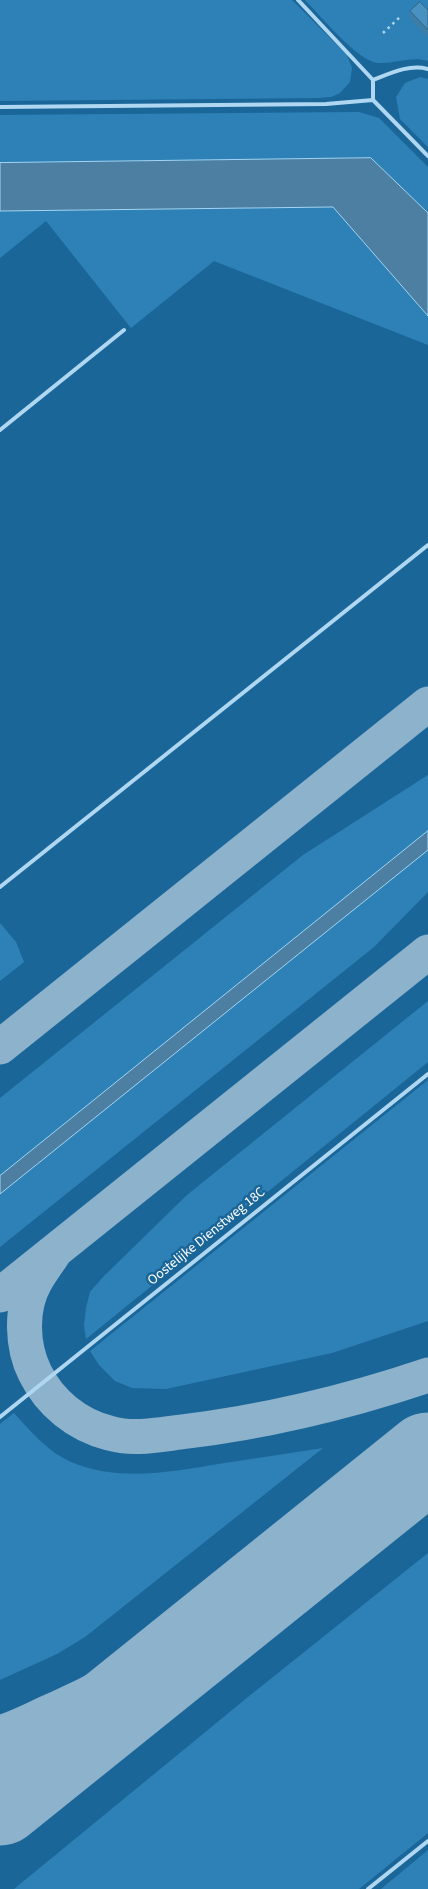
<!DOCTYPE html>
<html>
<head>
<meta charset="utf-8">
<style>
	body { margin:0 }
	canvas { display:block; background:#1a6699 }
</style>
</head>
<body>
<canvas width="428" height="1889"></canvas>
<script>
const ctx = document.querySelector('canvas').getContext('2d');
ctx.lineJoin = 'round';
function paint(path, color) { ctx.fillStyle = color; ctx.fill(path, 'evenodd'); }
function strokePath(path, color, width, dash) { ctx.strokeStyle = color; ctx.lineWidth = width; ctx.lineCap = dash ? 'butt' : 'round'; ctx.setLineDash(dash || []); ctx.stroke(path); }
function drawText(font, color, halo, rows, align = 'center') {
  ctx.font = font + ' "Source Sans 3",sans-serif'; ctx.lineWidth = 5; ctx.setLineDash([]); ctx.textBaseline = 'middle'; ctx.strokeStyle = halo; ctx.fillStyle = color; for (const [text, x, y, turn = 0] of rows) {
    ctx.save(); ctx.translate(x, y); ctx.rotate((+turn || 0) * Math.PI / 180); ctx.textAlign = isNaN(turn) ? turn : align; if (halo) ctx.strokeText(text, 0, 0); ctx.fillText(text, 0, 0); ctx.restore();
  }
}
const green = new Path2D(`
	M0,0H292L347,55L352,68L350,82L340,93L331,97L319,98L0,101Z
	M305,0H428V61C412,56 395,64 378,63C358,62 320,15 305,0Z
	M420,77L428,79V147L400,119L396,97L405,83Z
	M359,112L379,118L428,167V213L371,158L0,163V115Z
	M333,207L428,316V345L214,261L131,328L46,221L0,258V211Z
	M428,775V892L374,947L0,1247V1098L303,855Z
	M0,923L16,942L24,962L0,981Z
	M428,1001V1062L86,1339L84,1325L86,1308L90,1292L103,1277L187,1195Z
	M428,1080V1321L332,1353L166,1389L132,1388L115,1381L99,1365L90,1351Z
	M14,1413C30,1431 48,1452 71,1462C121,1483 174,1471 225,1463C258,1458 290,1453 323,1448L85,1637L57,1654L0,1680V1424Z
	M428,1553V1833L359,1889H14L248,1697Z
	M428,1850V1889H381Z`);
const water = new Path2D(`
	M371,158L428,213V316L333,207L0,211V163Z
	M428,831V850L0,1194V1176Z`);
const taxiway = new Path2D(`
	M0,1047L428,704
	M56,1250C49,1261 41,1271 35,1282C20,1309 22,1347 35,1373C50,1403 77,1425 109,1433C133,1440 157,1435 181,1432C264,1422 348,1402 428,1375
	M0,1295L428,952
	M0,1733C19,1727 37,1717 56,1709C135,1673 207,1627 278,1578`);
const runway = new Path2D(`
	M0,1801L428,1457`);
const path = new Path2D(`
	M383,33L401,16`);
const service = new Path2D(`
	M298,0L373,80C391,73 409,64 428,69
	M373,100V80
	M0,107L326,104L373,100L428,156
	M0,430L124,330
	M0,887L428,545
	M0,1417L428,1074
	M368,1889L428,1841`);
const wall = new Path2D(`
	M428,10V37L410,18V11Z`);
const building = new Path2D(`
	M420,2L428,10V30L410,11Z`);
const streetNames = [
	["Oostelijke Dienstweg 18C",207,1237,-39]
];
paint(green, '#2e81b6');
paint(water, '#4c7fa2');
strokePath(water, '#a3d5f2', 1);
strokePath(taxiway, '#8cb2cc', 35);
strokePath(runway, '#8cb2cc', 89);
strokePath(path, '#afd7f1', 2.5, [2.5, 4]);
strokePath(service, '#afd7f1', 4);
paint(wall, '#3e7da5');
paint(building, '#4891c0');
strokePath(building, '#326686', 1);
drawText('14px', '#fff', '#1a6699', streetNames);
</script>
</body>
</html>
